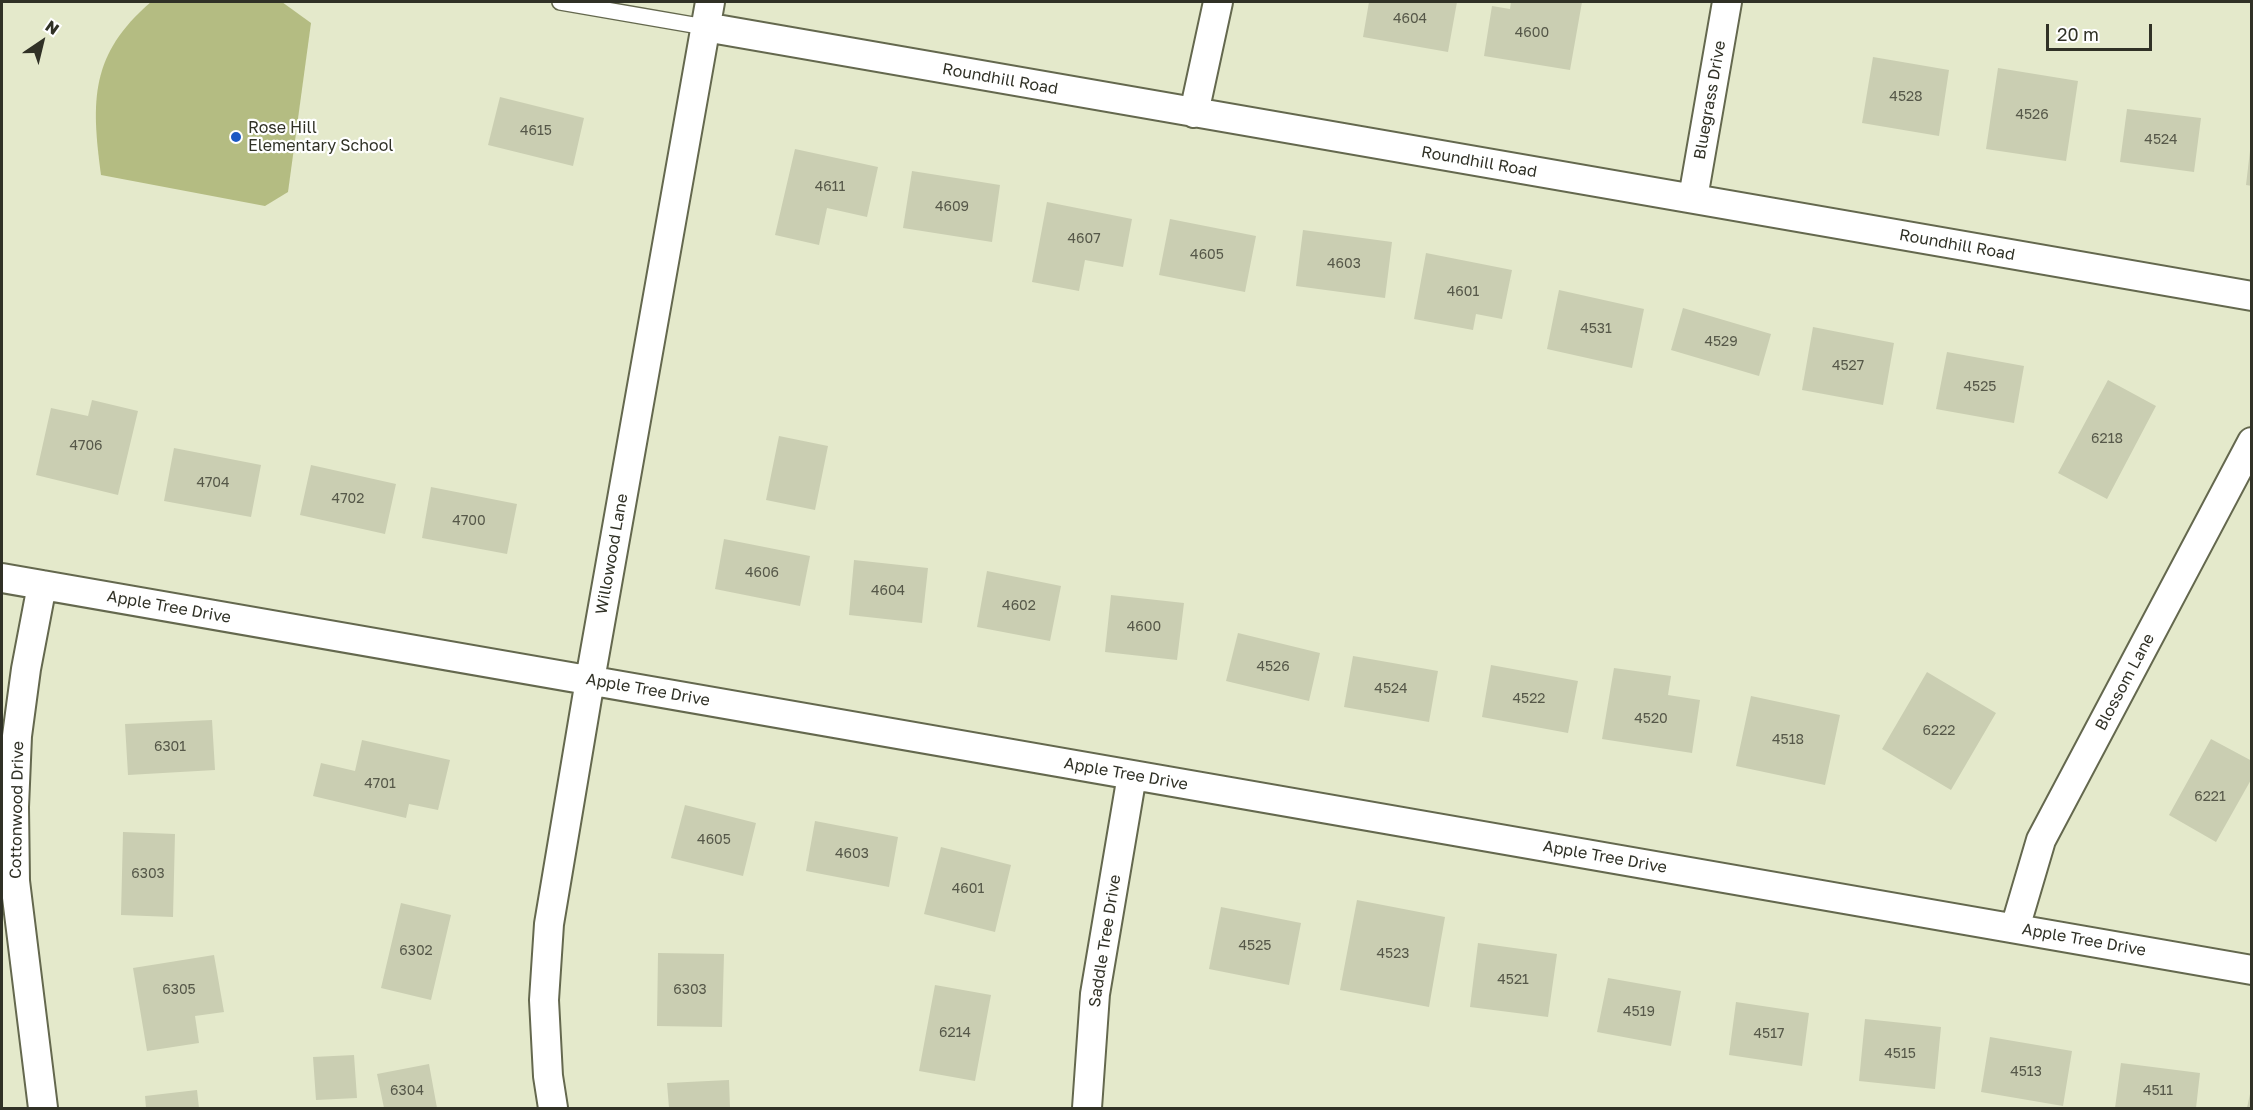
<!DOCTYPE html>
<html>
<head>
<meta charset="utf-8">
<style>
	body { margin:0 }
	#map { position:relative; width:2253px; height:1110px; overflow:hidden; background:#e4e9cb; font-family:"Golos Text",sans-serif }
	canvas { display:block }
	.frame { position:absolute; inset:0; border:3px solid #303126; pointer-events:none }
	.north { position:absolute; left:12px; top:12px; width:60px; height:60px; -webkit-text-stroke:4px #fff; paint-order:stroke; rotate:35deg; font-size:16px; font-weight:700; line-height:24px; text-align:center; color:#303126 }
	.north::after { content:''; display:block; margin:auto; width:21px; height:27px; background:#303126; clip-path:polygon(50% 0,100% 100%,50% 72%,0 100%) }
	.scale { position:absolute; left:2046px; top:24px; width:106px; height:27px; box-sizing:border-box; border:3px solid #303126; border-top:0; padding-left:8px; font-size:18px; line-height:21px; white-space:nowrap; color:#303126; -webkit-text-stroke:4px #fff; paint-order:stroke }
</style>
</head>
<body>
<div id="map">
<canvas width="2253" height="1110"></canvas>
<div class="frame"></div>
<div class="north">N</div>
<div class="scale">20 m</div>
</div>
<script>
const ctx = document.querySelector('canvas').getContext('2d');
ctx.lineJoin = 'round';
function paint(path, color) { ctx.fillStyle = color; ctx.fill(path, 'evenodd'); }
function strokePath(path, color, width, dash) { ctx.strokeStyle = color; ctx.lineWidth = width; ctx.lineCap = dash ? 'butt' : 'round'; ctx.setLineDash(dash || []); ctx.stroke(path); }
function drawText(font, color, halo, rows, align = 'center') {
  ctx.font = font + ' "Golos Text",sans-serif'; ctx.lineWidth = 4.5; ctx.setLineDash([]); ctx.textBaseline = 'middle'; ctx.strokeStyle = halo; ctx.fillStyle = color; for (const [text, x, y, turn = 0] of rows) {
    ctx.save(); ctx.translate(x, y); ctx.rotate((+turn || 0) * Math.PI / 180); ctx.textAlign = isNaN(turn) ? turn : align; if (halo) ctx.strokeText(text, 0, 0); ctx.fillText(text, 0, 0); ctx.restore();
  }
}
const green = new Path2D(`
	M151,2H282L311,23L288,192L265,206L101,175C91,101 90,54 151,2Z`);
const building = new Path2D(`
	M1369,2H1457L1448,52L1363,37Z
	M1511,2H1582L1570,70L1484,56L1492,6L1510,9Z
	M1873,57L1949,70L1939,136L1862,123Z
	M1998,68L2078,81L2066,161L1986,149Z
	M500,97L584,118L573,166L488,145Z
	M2127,109L2201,118L2194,172L2120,162Z
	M795,149L878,167L867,217L827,208L819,245L775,235Z
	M2250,151H2252V186L2246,185Z
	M912,171L1000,185L992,242L903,228Z
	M1047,202L1132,219L1123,267L1085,260L1079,291L1032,282Z
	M1170,219L1256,236L1245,292L1159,275Z
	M1303,230L1392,242L1385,298L1296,286Z
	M1426,253L1512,270L1502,319L1476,314L1473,330L1414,319Z
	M1559,290L1644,309L1632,368L1547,349Z
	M1683,308L1771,334L1759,376L1671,350Z
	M1813,327L1894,343L1883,405L1802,390Z
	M1947,352L2024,366L2014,423L1936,409Z
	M2108,380L2156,406L2107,499L2058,473Z
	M92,400L138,411L118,495L36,475L51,408L88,416Z
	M779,436L828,446L815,510L766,500Z
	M174,448L261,465L251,517L164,501Z
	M311,465L396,484L385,534L300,515Z
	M431,487L517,504L507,554L422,538Z
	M724,539L810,556L800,606L715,589Z
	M854,560L928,568L922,623L849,615Z
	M987,571L1061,586L1050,641L977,627Z
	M1111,595L1184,603L1177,660L1105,652Z
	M1238,633L1320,653L1309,701L1226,681Z
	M1353,656L1438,671L1429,722L1344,707Z
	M1491,665L1578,681L1568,733L1482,717Z
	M1614,668L1671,676L1668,695L1700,700L1692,753L1602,739Z
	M1927,672L1996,713L1951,790L1882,749Z
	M1751,696L1840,715L1825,785L1736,766Z
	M212,720L215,770L128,775L125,724Z
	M2211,739L2252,761V778L2216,842L2169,815Z
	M362,740L450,760L438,810L409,804L406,818L313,796L321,763L355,771Z
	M685,805L756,823L743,876L671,858Z
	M815,821L898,837L889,887L806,871Z
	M123,832L175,834L173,917L121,915Z
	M941,847L1011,865L995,932L924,914Z
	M1357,900L1445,917L1429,1007L1340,990Z
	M401,903L451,915L431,1000L381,988Z
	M1221,907L1301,923L1289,985L1209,969Z
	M1478,943L1557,954L1548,1017L1470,1007Z
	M658,953L724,954L722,1027L657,1026Z
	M214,955L224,1012L195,1016L199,1043L147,1051L133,968Z
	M1608,978L1681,991L1671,1046L1597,1032Z
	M935,985L991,995L975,1081L919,1071Z
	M1736,1002L1809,1013L1802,1066L1729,1055Z
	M1865,1019L1941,1027L1935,1089L1859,1081Z
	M1990,1037L2072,1051L2063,1106L1981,1092Z
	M354,1055L357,1098L316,1100L313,1057Z
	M2121,1063L2200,1073L2196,1108H2115Z
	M429,1064L437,1108H384L377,1074Z
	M729,1080L730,1108H669L667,1083Z
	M197,1090L199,1108H146L145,1096Z
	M2250,1094L2252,1108H2247Z`);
const service = new Path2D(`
	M560,2L705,27`);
const minor = new Path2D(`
	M705,27L2252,296
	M1194,113L1218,2
	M1693,198L1727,2
	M2,578L2252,970
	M42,585L26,669L17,736L14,807L15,881L43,1108
	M2015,928L2041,840L2252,442
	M553,1108L548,1076L544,1000L549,924L590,680L710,2
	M1087,1108L1095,994L1132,775`);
const markers = [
	[236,137,6,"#1a58c3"]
];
const numberNames = [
	["4604",1410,19],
	["4600",1532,33],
	["4528",1906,97],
	["4526",2032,115],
	["4615",536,131],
	["4524",2161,140],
	["4611",830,187],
	["4609",952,207],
	["4607",1084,239],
	["4605",1207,255],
	["4603",1344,264],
	["4601",1463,292],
	["4531",1596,329],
	["4529",1721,342],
	["4527",1848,366],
	["4525",1980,387],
	["6218",2107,439],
	["4706",86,446],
	["4704",213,483],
	["4702",348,499],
	["4700",469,521],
	["4606",762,573],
	["4604",888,591],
	["4602",1019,606],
	["4600",1144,627],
	["4526",1273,667],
	["4524",1391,689],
	["4522",1529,699],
	["4520",1651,719],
	["6222",1939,731],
	["4518",1788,740],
	["6301",170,747],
	["4701",380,784],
	["6221",2210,797],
	["4605",714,840],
	["4603",852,854],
	["6303",148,874],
	["4601",968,889],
	["4525",1255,946],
	["6302",416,951],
	["4523",1393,954],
	["4521",1513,980],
	["6305",179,990],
	["6303",690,990],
	["4519",1639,1012],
	["6214",955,1033],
	["4517",1769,1034],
	["4515",1900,1054],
	["4513",2026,1072],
	["6304",407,1091],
	["4511",2158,1091]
];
const streetNames = [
	["Roundhill Road",1000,79,10],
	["Bluegrass Drive",1710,100,-80],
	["Roundhill Road",1479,162,10],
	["Roundhill Road",1957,245,10],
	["Willowood Lane",612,554,-80],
	["Apple Tree Drive",169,607,10],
	["Blossom Lane",2125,682,-62],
	["Apple Tree Drive",648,690,10],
	["Apple Tree Drive",1126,774,10],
	["Cottonwood Drive",17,810,-89],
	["Apple Tree Drive",1605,857,10],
	["Apple Tree Drive",2084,940,10],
	["Saddle Tree Drive",1105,941,-81]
];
const poiNames = [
	["Rose Hill",248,128],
	["Elementary School",248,146]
];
paint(green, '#b4bc82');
paint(building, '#caceb2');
strokePath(service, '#64684e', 18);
strokePath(minor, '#64684e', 32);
strokePath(service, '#fff', 15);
strokePath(minor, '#fff', 28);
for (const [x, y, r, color] of markers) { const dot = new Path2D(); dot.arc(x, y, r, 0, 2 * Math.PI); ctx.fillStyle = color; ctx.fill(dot); strokePath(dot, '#fff', 2); }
drawText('14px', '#565849', null, numberNames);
drawText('16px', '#303126', '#fff', streetNames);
drawText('16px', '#303126', '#fff', poiNames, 'left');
</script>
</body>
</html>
